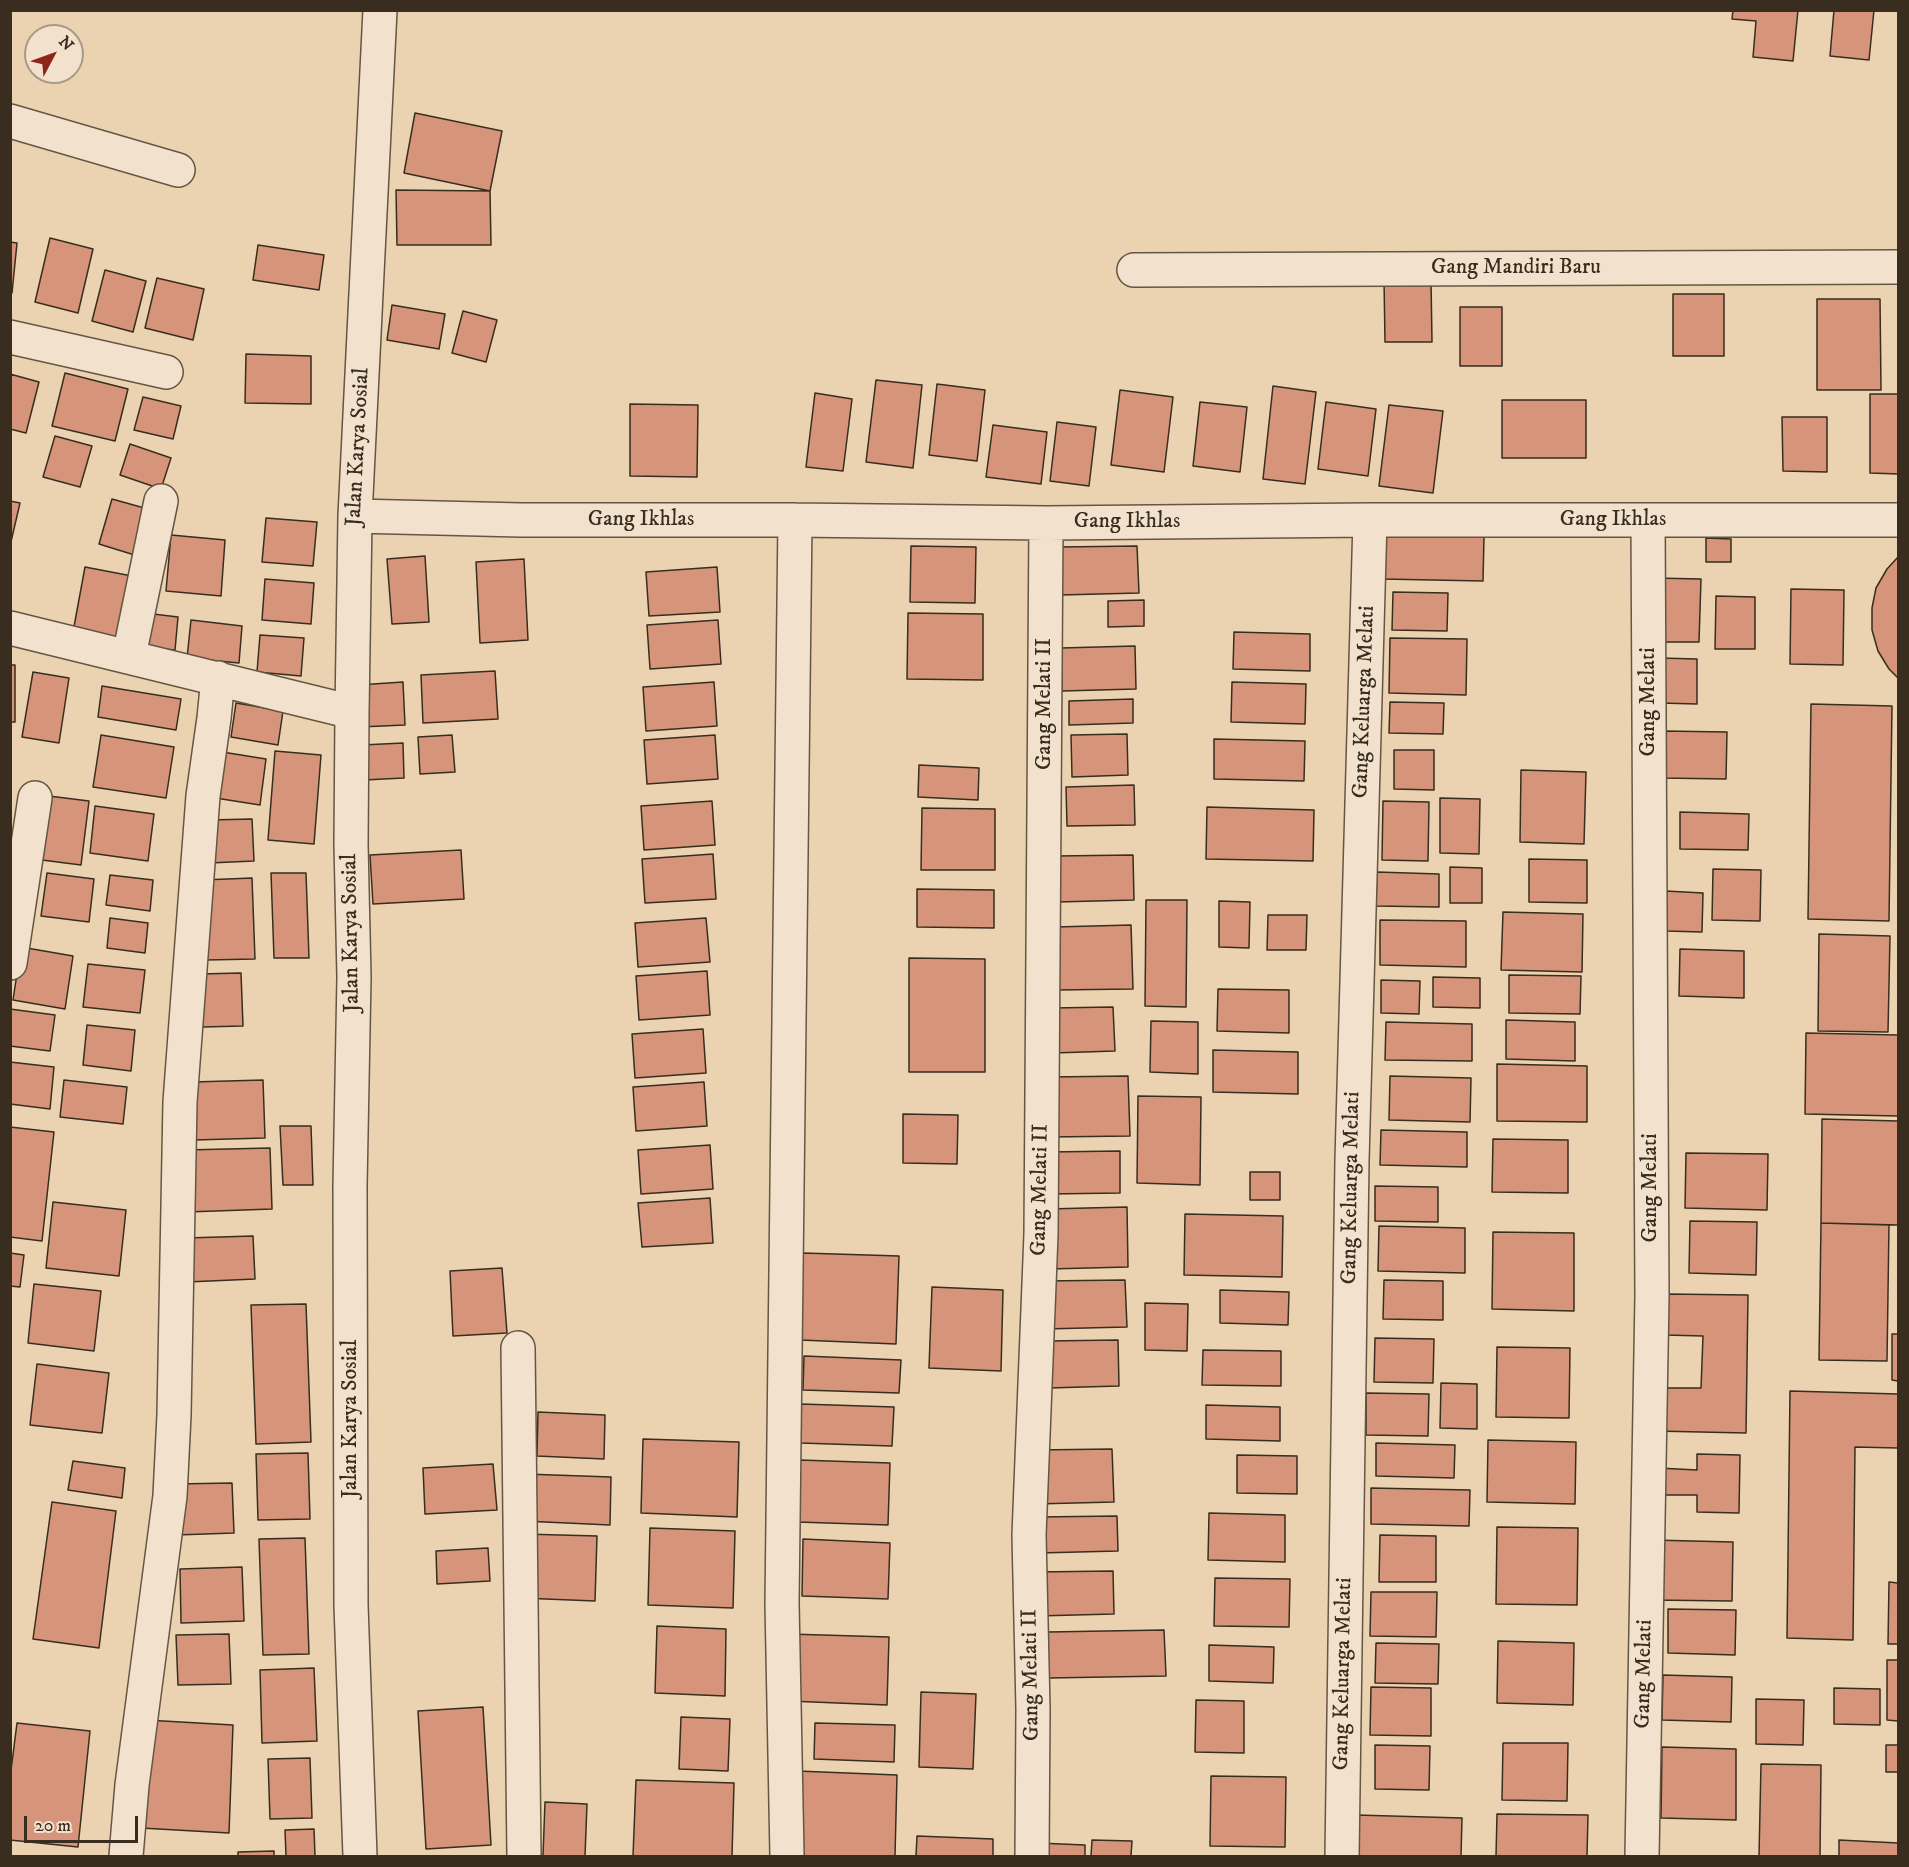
<!DOCTYPE html>
<html>
<head>
<meta charset="utf-8">
<style>
	body { margin:0 }
	#map { position:relative; width:1909px; height:1867px; overflow:hidden; background:#ebd3b2; font-family:"IM FELL DW Pica",serif }
	canvas { display:block }
	.frame { position:absolute; inset:0; border:12px solid #382d1e; pointer-events:none }
	.north { position:absolute; left:24px; top:24px; width:60px; height:60px; box-sizing:border-box; background:#f2e2cd; border:2px solid #a89a87; border-radius:50%; rotate:49deg; font-size:16px; font-weight:700; line-height:24px; text-align:center; color:#382d1e }
	.north::after { content:''; display:block; margin:auto; width:21px; height:27px; background:#8f2418; clip-path:polygon(50% 0,100% 100%,50% 72%,0 100%) }
	.scale { position:absolute; left:24px; top:1816px; width:114px; height:27px; box-sizing:border-box; border:3px solid #382d1e; border-top:0; padding-left:8px; font-size:18px; line-height:21px; white-space:nowrap; color:#382d1e; -webkit-text-stroke:4px #f2e2cd; paint-order:stroke }
</style>
</head>
<body>
<div id="map">
<canvas width="1909" height="1867"></canvas>
<div class="frame"></div>
<div class="north">N</div>
<div class="scale">20 m</div>
</div>
<script>
const ctx = document.querySelector('canvas').getContext('2d');
ctx.lineJoin = 'round';
function paint(path, color) { ctx.fillStyle = color; ctx.fill(path, 'evenodd'); }
function strokePath(path, color, width, dash) { ctx.strokeStyle = color; ctx.lineWidth = width; ctx.lineCap = dash ? 'butt' : 'round'; ctx.setLineDash(dash || []); ctx.stroke(path); }
function drawText(font, color, halo, rows, align = 'center') {
  ctx.font = font + ' "IM FELL DW Pica",serif'; ctx.lineWidth = 4.5; ctx.setLineDash([]); ctx.textBaseline = 'middle'; ctx.strokeStyle = halo; ctx.fillStyle = color; for (const [text, x, y, turn = 0] of rows) {
    ctx.save(); ctx.translate(x, y); ctx.rotate((+turn || 0) * Math.PI / 180); ctx.textAlign = isNaN(turn) ? turn : align; if (halo) ctx.strokeText(text, 0, 0); ctx.fillText(text, 0, 0); ctx.restore();
  }
}
const building = new Path2D(`
	M1733,10H1798L1793,61L1753,57L1756,21L1732,19Z
	M1834,10H1874L1869,60L1830,56Z
	M415,113L502,131L490,191L404,173Z
	M396,190L490,191L491,245H397Z
	M50,238L93,249L78,313L35,302Z
	M10,242L17,243L12,293H10Z
	M258,245L324,255L319,290L253,280Z
	M105,270L146,281L133,332L92,321Z
	M157,278L204,289L193,340L145,328Z
	M1384,279H1431L1432,342H1385Z
	M1673,294H1724V356H1673Z
	M1817,299H1880L1881,390H1817Z
	M392,305L445,314L439,349L387,340Z
	M1460,307H1502V366H1460Z
	M463,311L497,320L486,362L452,353Z
	M246,354L311,356V404L245,403Z
	M65,373L128,389L115,441L52,426Z
	M10,374L39,382L26,433L10,429Z
	M876,380L922,385L913,468L866,462Z
	M937,384L985,390L977,461L929,455Z
	M1273,386L1316,392L1305,484L1263,479Z
	M1120,390L1173,397L1164,472L1111,465Z
	M815,393L852,399L843,471L806,467Z
	M1870,394H1898V474L1870,473Z
	M143,397L181,406L173,439L134,430Z
	M1502,400H1586V458H1502Z
	M1200,402L1247,407L1240,472L1193,466Z
	M1326,402L1376,409L1368,476L1318,469Z
	M630,404L698,405L697,477L630,476Z
	M1389,405L1443,411L1433,493L1379,486Z
	M1782,417H1827V472L1783,471Z
	M1057,422L1096,427L1089,486L1050,481Z
	M993,425L1047,432L1041,484L986,477Z
	M55,436L92,446L80,487L43,477Z
	M130,444L171,458L161,489L120,475Z
	M112,499L155,511L141,557L99,544Z
	M10,501L20,503L10,546Z
	M266,518L317,522L313,566L262,562Z
	M171,535L225,540L221,596L166,591Z
	M1382,536L1484,537L1483,581L1382,579Z
	M1706,538L1731,539V562H1706Z
	M911,546L976,547L975,603L910,602Z
	M1137,546L1139,593L1060,595L1059,547Z
	M425,556L429,622L392,624L387,559Z
	M1898,557V678L1889,669L1878,651L1872,630V608L1876,588L1887,569Z
	M524,559L528,640L480,643L476,562Z
	M85,567L132,576L120,641L73,632Z
	M717,567L720,612L649,616L646,572Z
	M1654,578L1701,579L1699,642H1653Z
	M265,579L314,583L311,624L262,620Z
	M1791,589L1844,590L1843,665L1790,664Z
	M1393,592L1448,593L1447,631L1392,630Z
	M1716,596L1755,597V649H1715Z
	M1144,600V626L1108,627V601Z
	M145,613L178,617L175,650L142,647Z
	M908,613L983,614V680L907,679Z
	M191,620L242,626L239,663L187,658Z
	M718,620L721,664L650,669L647,625Z
	M1234,632L1310,634V671L1233,669Z
	M260,635L304,638L301,676L257,672Z
	M1390,638L1467,639L1466,695L1389,693Z
	M1135,646L1136,689L1062,691L1061,648Z
	M1660,658L1697,659V704L1659,703Z
	M10,665H15V722H10Z
	M495,671L498,719L423,723L421,675Z
	M33,672L69,678L59,743L22,737Z
	M403,682L405,725L360,727L358,685Z
	M714,682L717,726L646,731L643,687Z
	M1232,682L1306,684L1305,724L1231,722Z
	M102,686L181,699L176,730L98,717Z
	M1133,699V723L1069,725V701Z
	M1390,702L1444,703L1443,734L1389,733Z
	M236,703L283,711L278,745L231,737Z
	M1811,704L1892,706L1889,921L1808,919Z
	M1663,731L1727,732L1726,779L1662,778Z
	M1127,734L1128,775L1072,777L1071,735Z
	M101,735L174,747L166,798L93,787Z
	M452,735L455,772L420,774L418,737Z
	M715,735L718,779L647,784L644,740Z
	M1214,739L1305,741L1304,781L1214,779Z
	M403,743L404,778L364,780L362,745Z
	M1394,750H1434V790L1394,789Z
	M216,751L266,759L260,805L209,797Z
	M275,751L321,755L314,844L268,840Z
	M919,765L979,768L978,800L918,797Z
	M1521,770L1586,772L1584,844L1520,842Z
	M1134,785L1135,825L1067,826L1066,787Z
	M41,795L89,801L81,865L34,859Z
	M1440,798L1480,799L1479,854L1440,853Z
	M712,801L715,845L644,850L641,806Z
	M1383,801L1429,802L1428,861L1382,860Z
	M95,806L154,814L148,861L90,853Z
	M1207,807L1314,810L1313,861L1206,859Z
	M922,808L995,809V870H921Z
	M1680,812L1749,814L1748,850L1680,849Z
	M252,819L254,861L209,863L208,820Z
	M461,850L464,899L373,904L370,855Z
	M713,854L716,899L645,903L642,859Z
	M1133,855L1134,900L1057,902L1056,856Z
	M1529,859L1587,860V903L1529,902Z
	M1450,867L1482,868V903H1450Z
	M1713,869L1761,870L1760,921L1712,920Z
	M1377,872L1439,874V907L1376,906Z
	M47,873L94,879L89,922L41,916Z
	M271,873H306L309,958H274Z
	M110,875L153,880L150,911L106,905Z
	M252,878L255,959L206,960L202,880Z
	M917,889L994,890V928L917,927Z
	M1666,891L1703,893L1702,932L1666,931Z
	M1146,900H1187L1186,1007L1145,1006Z
	M1219,901L1250,902L1249,948L1219,947Z
	M1503,912L1583,914L1582,972L1501,970Z
	M1268,915H1307L1306,950H1267Z
	M110,918L148,923L145,953L107,948Z
	M706,918L710,962L638,967L635,923Z
	M1380,920L1466,921V967L1380,965Z
	M1131,925L1133,989L1055,990L1054,927Z
	M1819,934L1890,936L1888,1032L1818,1031Z
	M21,947L73,956L65,1009L13,1000Z
	M1680,949L1744,951V998L1679,996Z
	M909,958L985,959V1072H909Z
	M88,964L145,970L140,1013L83,1007Z
	M707,971L710,1015L639,1020L636,976Z
	M241,973L243,1026L202,1027L199,974Z
	M1509,975L1581,976L1580,1014L1509,1013Z
	M1433,977L1480,978V1008L1433,1007Z
	M1381,980L1420,981L1419,1014L1381,1013Z
	M1218,989L1289,990V1033L1217,1031Z
	M1113,1007L1115,1051L1053,1053L1051,1008Z
	M10,1009L55,1015L50,1051L10,1046Z
	M1506,1020L1575,1022V1061L1506,1059Z
	M1151,1021L1198,1022V1074L1150,1072Z
	M1386,1022L1472,1024V1061L1385,1060Z
	M87,1025L135,1030L131,1071L83,1065Z
	M703,1029L706,1073L635,1078L632,1034Z
	M1806,1033L1898,1035V1116L1805,1114Z
	M1213,1050L1298,1052V1094L1213,1092Z
	M10,1062L54,1067L50,1109L10,1104Z
	M1497,1064L1587,1066V1122L1497,1121Z
	M1128,1076L1130,1136L1049,1137L1048,1077Z
	M1390,1076L1471,1078L1470,1122L1389,1120Z
	M64,1080L127,1087L123,1124L60,1117Z
	M263,1080L265,1138L194,1140L192,1082Z
	M704,1082L707,1126L636,1131L633,1087Z
	M1138,1096L1201,1097L1200,1185L1137,1183Z
	M903,1114L958,1115L957,1164L903,1163Z
	M1822,1119L1898,1121V1225L1821,1223Z
	M280,1126H311L313,1185H283Z
	M10,1127L54,1132L42,1241L10,1237Z
	M1381,1130L1467,1132V1167L1380,1165Z
	M1493,1139L1568,1140V1193L1492,1192Z
	M710,1145L713,1189L641,1194L638,1150Z
	M270,1148L272,1209L187,1212L185,1150Z
	M1120,1151V1193L1048,1194L1047,1152Z
	M1686,1153L1768,1154L1767,1210L1685,1208Z
	M1250,1172H1280V1200H1250Z
	M1375,1186L1438,1187V1222L1375,1221Z
	M710,1198L713,1243L642,1247L638,1203Z
	M53,1202L126,1210L119,1276L46,1268Z
	M1127,1207L1128,1267L1049,1269L1047,1209Z
	M1185,1214L1283,1216L1282,1277L1184,1275Z
	M1690,1221L1757,1222L1756,1275L1689,1273Z
	M1821,1223L1889,1225L1887,1361L1819,1360Z
	M1379,1226L1465,1228V1273L1378,1271Z
	M1493,1232L1574,1233V1311L1492,1309Z
	M253,1236L255,1279L187,1282L186,1238Z
	M10,1253L24,1255L20,1287L10,1286Z
	M803,1253L899,1256L896,1344L800,1340Z
	M502,1268L507,1333L453,1336L450,1271Z
	M1125,1280L1127,1327L1044,1329L1043,1281Z
	M1384,1280L1443,1281V1320L1383,1319Z
	M34,1284L101,1291L94,1351L28,1343Z
	M932,1287L1003,1290L1001,1371L929,1368Z
	M1220,1290L1289,1292L1288,1325L1220,1323Z
	M1666,1294L1748,1295L1746,1433L1655,1431L1656,1388H1701L1703,1336L1665,1335Z
	M1145,1303L1188,1304L1187,1351L1145,1350Z
	M306,1304L311,1442L256,1444L251,1305Z
	M1892,1334H1898V1381L1892,1380Z
	M1375,1338L1434,1339L1433,1383L1374,1382Z
	M1118,1340L1119,1386L1048,1388L1047,1341Z
	M1497,1347L1570,1348L1569,1418L1496,1417Z
	M1203,1350L1281,1351V1386L1202,1385Z
	M804,1356L901,1360L899,1393L803,1390Z
	M37,1364L109,1373L102,1433L30,1425Z
	M1441,1383L1477,1384V1429L1440,1428Z
	M1790,1391L1898,1394V1448L1855,1447L1853,1640L1787,1638Z
	M1366,1393L1429,1394L1428,1436L1366,1435Z
	M801,1404L894,1407L892,1446L800,1443Z
	M1206,1405L1280,1407V1441L1206,1439Z
	M538,1412L605,1415L604,1459L537,1456Z
	M643,1439L739,1442L737,1517L641,1513Z
	M1488,1440L1576,1442L1575,1504L1487,1502Z
	M1376,1443L1455,1445L1454,1478L1376,1476Z
	M1112,1449L1114,1502L1035,1504V1450Z
	M308,1453L310,1519L258,1520L256,1454Z
	M1697,1454L1740,1455L1739,1513L1697,1512V1495H1658V1468L1697,1470Z
	M1237,1455L1297,1456V1494L1237,1493Z
	M799,1460L890,1463L888,1525L797,1522Z
	M73,1461L125,1468L122,1498L68,1490Z
	M493,1464L497,1510L425,1514L423,1468Z
	M525,1474L611,1477L610,1525L523,1521Z
	M232,1483L234,1533L176,1535L175,1484Z
	M1371,1488L1470,1490L1469,1526L1371,1524Z
	M52,1502L116,1511L99,1648L33,1639Z
	M1209,1513L1285,1515V1562L1208,1560Z
	M1117,1516L1118,1551L1038,1553L1037,1517Z
	M1497,1527L1578,1528L1577,1605L1496,1604Z
	M650,1528L735,1531L733,1608L648,1605Z
	M523,1534L597,1536L595,1601L521,1598Z
	M1380,1535L1436,1536V1582H1379Z
	M305,1538L309,1654L263,1655L259,1539Z
	M803,1539L890,1543L888,1599L802,1596Z
	M1652,1540L1733,1542L1732,1601L1651,1600Z
	M488,1548L490,1581L437,1584L436,1551Z
	M242,1567L244,1621L181,1623L180,1569Z
	M1113,1571L1114,1614L1036,1616L1034,1572Z
	M1215,1578L1290,1579L1289,1627L1214,1626Z
	M1889,1582L1898,1583V1644H1888Z
	M1371,1592H1437L1436,1637L1370,1636Z
	M1668,1609L1736,1610L1735,1655L1668,1653Z
	M657,1626L726,1629L725,1696L655,1693Z
	M1164,1630L1166,1676L1048,1678L1047,1632Z
	M229,1634L231,1684L178,1685L176,1635Z
	M789,1634L889,1637L887,1705L788,1701Z
	M1498,1641L1574,1643L1573,1705L1497,1703Z
	M1376,1643L1439,1644L1438,1684L1375,1683Z
	M1209,1645L1274,1647L1273,1683L1209,1681Z
	M1887,1660H1898V1721L1887,1720Z
	M314,1668L317,1741L262,1743L260,1670Z
	M1663,1675L1732,1677L1731,1722L1662,1720Z
	M1371,1687L1431,1688V1736L1370,1735Z
	M1834,1688L1880,1689V1725L1834,1724Z
	M921,1692L976,1694L973,1769L919,1767Z
	M1756,1699L1804,1700L1803,1745L1756,1744Z
	M1196,1700L1244,1701V1753L1195,1752Z
	M483,1707L491,1845L426,1849L418,1711Z
	M681,1717L730,1719L728,1771L679,1769Z
	M146,1720L233,1725L229,1833L141,1828Z
	M17,1723L90,1731L78,1847L10,1840V1778Z
	M815,1723L895,1725L894,1762L814,1759Z
	M1503,1743H1568L1567,1801L1502,1800Z
	M1375,1745L1430,1746L1429,1790L1375,1789Z
	M1886,1745H1898V1772H1886Z
	M1662,1747L1736,1749V1820L1661,1818Z
	M310,1758L312,1818L270,1819L268,1759Z
	M1761,1764L1821,1765L1820,1856H1759Z
	M797,1771L897,1775L895,1856H794Z
	M1211,1776L1286,1777L1285,1847L1210,1846Z
	M636,1780L734,1783L732,1856H633Z
	M545,1802L587,1804L585,1856H543Z
	M1497,1814L1588,1815L1587,1856H1496Z
	M1356,1815L1462,1818L1461,1856H1355Z
	M314,1829L315,1856H286L285,1830Z
	M917,1836L993,1839V1856H916Z
	M1092,1840L1132,1841L1131,1856H1091Z
	M1839,1840L1898,1843V1856H1839Z
	M1038,1843L1085,1845V1856H1037Z
	M274,1851V1856H238V1852Z`);
const minor = new Path2D(`
	M10,121L178,170
	M1134,270L1898,267
	M10,337L166,372
	M355,516L521,520H795L1046,523L1370,520H1898
	M10,628L352,712
	M129,656L161,501
	M10,963L35,798
	M518,1348L524,1856
	M126,1856L132,1785L170,1496L174,1415L180,1102L203,796L214,718L218,678
	M360,1856L351,1605L350,1186L354,977L351,844L352,712L355,516L380,10
	M787,1856L782,1603L795,520
	M1032,1856L1033,1709L1029,1535L1041,1234L1046,523
	M1342,1856L1352,1160L1370,520
	M1642,1856L1652,1296L1648,520`);
const streetNames = [
	["Gang Mandiri Baru",1516,268],
	["Jalan Karya Sosial",359,447,-87],
	["Gang Ikhlas",641,520],
	["Gang Ikhlas",1613,520],
	["Gang Ikhlas",1127,522],
	["Gang Keluarga Melati",1365,702,-88],
	["Gang Melati",1649,702,-90],
	["Gang Melati II",1045,704,-90],
	["Jalan Karya Sosial",352,933,-91],
	["Gang Keluarga Melati",1352,1188,-89],
	["Gang Melati",1651,1188,-90],
	["Gang Melati II",1041,1190,-89],
	["Jalan Karya Sosial",351,1419,-90],
	["Gang Keluarga Melati",1344,1674,-89],
	["Gang Melati",1645,1674,-89],
	["Gang Melati II",1032,1675,-91]
];
paint(building, '#d6957a');
strokePath(building, '#382d1e', 1.5);
strokePath(minor, '#655643', 36);
strokePath(minor, '#f2e2cd', 33);
drawText('22px', '#382d1e', '#f2e2cd', streetNames);
</script>
</body>
</html>
